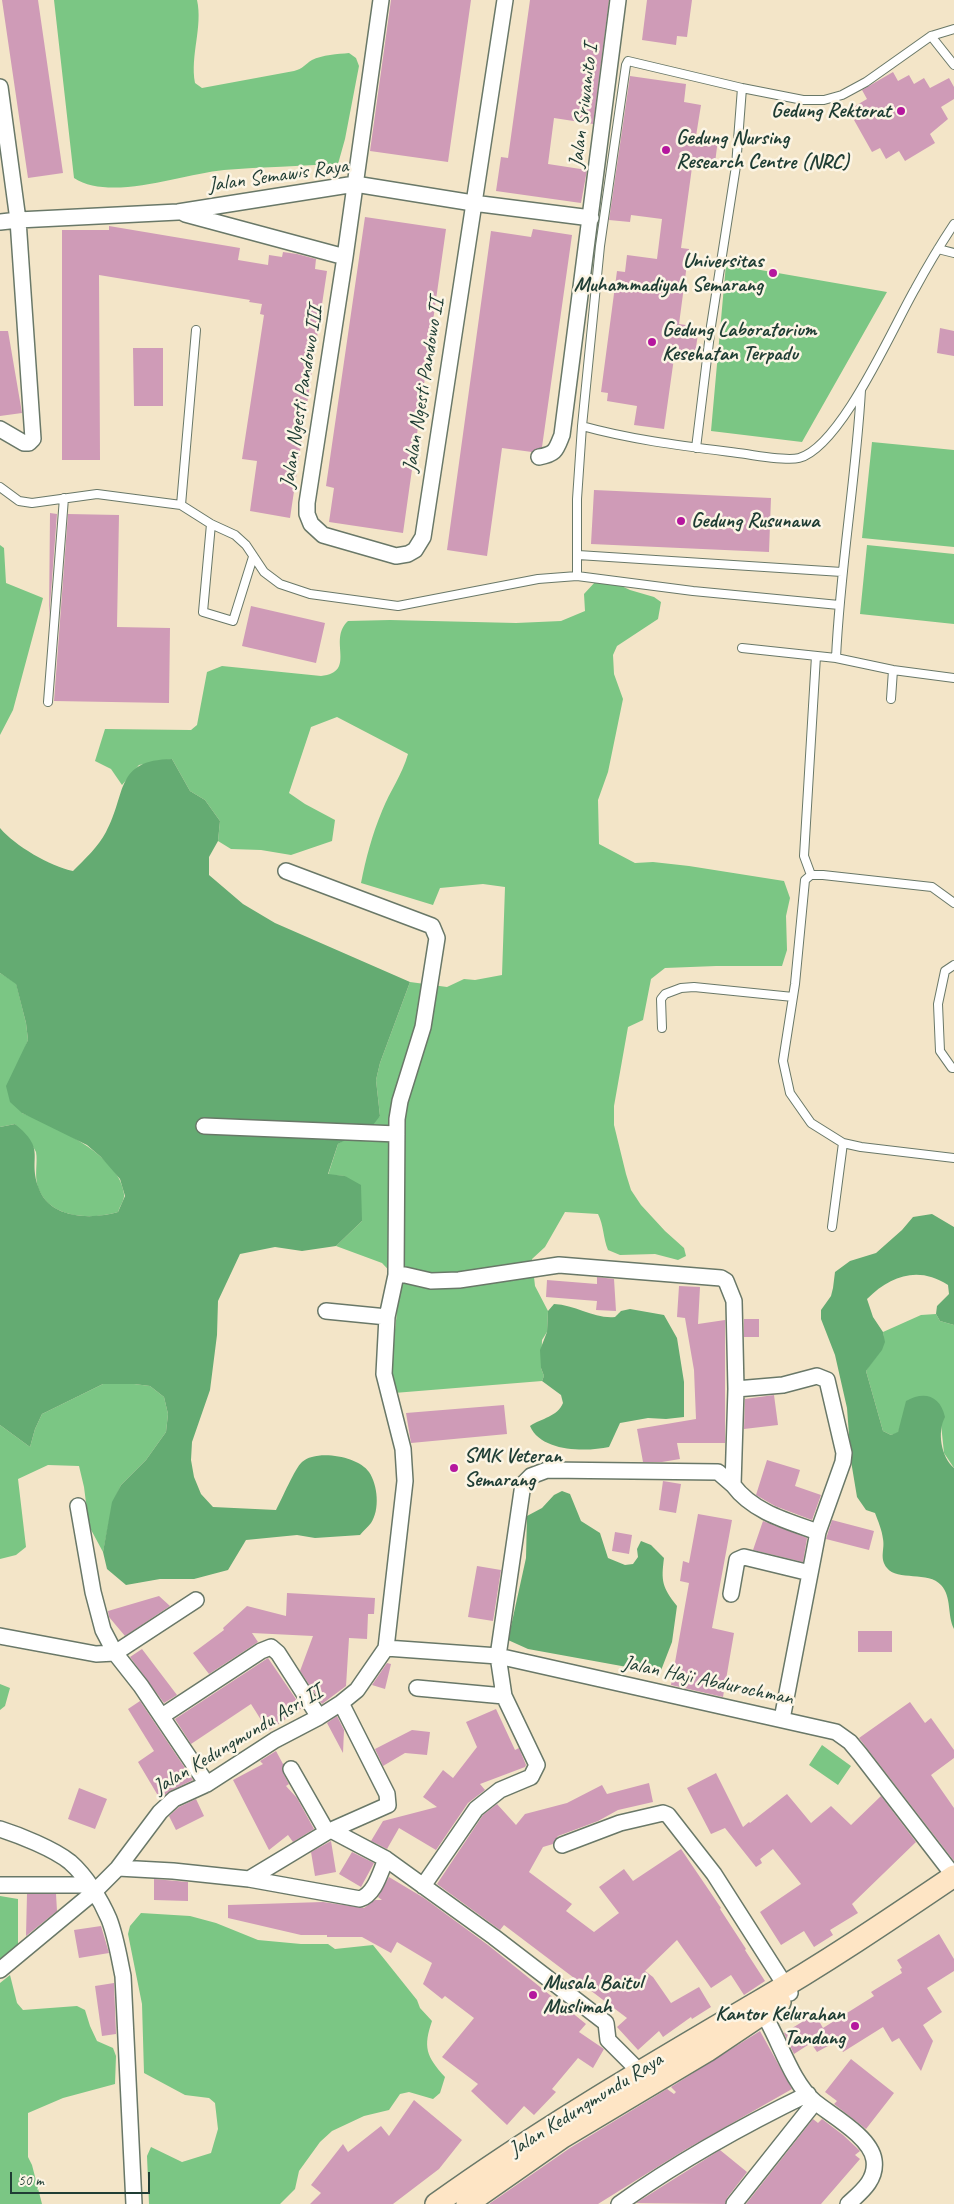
<!DOCTYPE html>
<html>
<head>
<meta charset="utf-8">
<style>
	body { margin:0 }
	#map { position:relative; width:954px; height:2204px; overflow:hidden; background:#f3e5c8; font-family:Caveat,sans-serif }
	canvas { display:block }
	.scale { position:absolute; left:10px; top:2172px; width:140px; height:22px; box-sizing:border-box; border:2px solid #1f3d34; border-top:0; padding-left:6px; font-size:15px; line-height:18px; white-space:nowrap; color:#1f3d34; -webkit-text-stroke:4px #fcf5e5; paint-order:stroke }
</style>
</head>
<body>
<div id="map">
<canvas width="954" height="2204"></canvas>
<div class="scale">50 m</div>
</div>
<script>
const ctx = document.querySelector('canvas').getContext('2d');
ctx.lineJoin = 'round';
function paint(path, color) { ctx.fillStyle = color; ctx.fill(path, 'evenodd'); }
function strokePath(path, color, width, dash) { ctx.strokeStyle = color; ctx.lineWidth = width; ctx.lineCap = dash ? 'butt' : 'round'; ctx.setLineDash(dash || []); ctx.stroke(path); }
function drawText(font, color, halo, rows, align = 'center') {
  ctx.font = font + ' Caveat,sans-serif'; ctx.lineWidth = 5; ctx.setLineDash([]); ctx.textBaseline = 'middle'; ctx.strokeStyle = halo; ctx.fillStyle = color; for (const [text, x, y, turn = 0] of rows) {
    ctx.save(); ctx.translate(x, y); ctx.rotate((+turn || 0) * Math.PI / 180); ctx.textAlign = isNaN(turn) ? turn : align; if (halo) ctx.strokeText(text, 0, 0); ctx.fillText(text, 0, 0); ctx.restore();
  }
}
const green = new Path2D(`
	M54,0H197C203,27 190,55 195,83L202,88L294,71C303,69 305,64 312,60C322,55 338,54 349,53L356,58L359,66L345,139L338,164C300,166 262,167 224,170C182,174 111,202 74,178Z
	M726,264L887,292L802,442L711,431Z
	M872,442L954,450V547L862,538Z
	M0,545L4,548L6,583L43,598L13,710L0,735Z
	M867,545L954,554V624L860,614Z
	M596,581L613,582L630,590L654,597L661,602L658,619L617,646L613,655L614,674L623,699L608,772L598,800L599,844L635,863L653,862L689,866L784,881L790,898L786,916L787,950L782,966H716L665,968L651,979L643,1020L628,1027L614,1106V1125L626,1174L631,1190L641,1205L665,1231L684,1248L686,1256L678,1260L655,1254L620,1255L608,1250C603,1238 604,1226 598,1214L565,1212L545,1247L532,1259L535,1286L548,1311L547,1332L542,1340L541,1368L544,1376L542,1381L394,1393L391,1369L400,1282L382,1263L336,1246L362,1221L345,1176L328,1175L338,1144L380,1116L376,1080L380,1063L410,982L447,987L464,979L475,980L502,975L505,887L483,884L440,888L433,905L361,883C366,858 372,835 382,811C390,791 402,775 408,754L337,717L311,727L289,793L305,804L335,820L332,841L291,855L261,850L231,849L218,841L220,821L205,800L190,791L172,759L139,765L122,785L111,769L95,761L105,729L191,730L197,725L207,672L222,666L321,676C358,672 327,640 348,621L390,620L516,623L561,621L585,611L584,594Z
	M0,973L16,983L26,1023L28,1040L22,1056V1113C54,1126 120,1155 124,1194C125,1199 120,1206 118,1212C91,1220 49,1219 38,1187C34,1176 38,1162 36,1152C33,1145 20,1131 15,1124L0,1127Z
	M936,1314L940,1321L954,1325V1468L944,1453L941,1424H901L898,1433L891,1435L883,1431L866,1371C874,1358 886,1349 883,1332L921,1315Z
	M103,1384H134L150,1386L164,1397L168,1414L166,1432L146,1460L121,1485L113,1502L103,1552L89,1526L84,1487L79,1466L48,1465L18,1479L26,1547L16,1555L0,1559V1425L30,1447L35,1429L42,1414Z
	M0,1684L10,1688L5,1706L0,1710Z
	M822,1745L851,1766L838,1785L809,1765Z
	M0,1896L18,1899V1945L0,1964Z
	M141,1913L190,1916L216,1923L258,1940L301,1944H328L335,1949L373,1945L417,2000L420,2008L432,2021C423,2047 426,2056 445,2077L440,2093L433,2099L409,2092L400,2094L389,2110L364,2116L332,2131L320,2142L299,2171L295,2189L280,2204H149L147,2156L151,2147L182,2162L211,2153L218,2129L215,2103L209,2098L185,2095L144,2073L142,2004L128,1934L130,1926Z
	M10,1975L17,2003L23,2010L77,2006L85,2010L90,2026L97,2041L113,2048L116,2056L115,2084L63,2098L28,2113V2157L32,2165L42,2204H0V1983Z`);
const forest = new Path2D(`
	M172,759L190,791L205,800L220,821L218,841L209,857V875L243,904L275,923L410,982L380,1063L376,1080L380,1116L369,1130L353,1136L338,1144L328,1174L345,1176L361,1185L362,1221L336,1246L302,1251L275,1247L240,1254L218,1301L217,1335L210,1390L192,1442L191,1460L194,1477L201,1494L213,1507L276,1510C282,1499 295,1468 302,1462C316,1449 358,1456 369,1472C378,1485 380,1510 371,1523C368,1527 363,1531 360,1535L315,1538L297,1535L246,1540L228,1570L194,1579H160L126,1585L107,1569L103,1552L112,1502L121,1485L146,1460L166,1432L168,1414L164,1397L150,1386L134,1384H103L42,1414L35,1429L30,1447L0,1425V1127L15,1124C47,1150 28,1156 38,1186C48,1219 91,1220 118,1212L125,1196L120,1179L101,1157L87,1145L22,1113L10,1102L6,1086L28,1040L26,1023L16,984L0,973V828C15,846 50,866 73,871C85,859 98,847 106,832C127,794 114,760 172,759Z
	M932,1214L954,1227V1325L940,1321L936,1314L937,1306L949,1294L948,1285C919,1266 891,1275 867,1299L873,1317L883,1332L885,1342L882,1350L866,1371L883,1431L891,1435L898,1432L906,1401C924,1391 940,1395 945,1417C937,1432 941,1457 954,1468V1629C947,1615 952,1597 941,1585C929,1571 897,1581 887,1568C879,1558 885,1550 883,1539C882,1530 878,1521 875,1513L866,1510L857,1497L851,1461L847,1408L835,1355L821,1319V1310L831,1296L833,1288L835,1272L850,1261L876,1253L902,1230L913,1217Z
	M554,1304C576,1305 594,1319 615,1317L621,1311L630,1309L664,1315L677,1338L684,1382V1417L666,1419L648,1418L620,1423L609,1447C586,1452 541,1452 530,1426C542,1418 557,1417 563,1403L561,1395L542,1381L544,1376L541,1368L540,1350L547,1332L548,1311Z
	M562,1491L570,1494L581,1521L600,1533L608,1558L625,1565L633,1564L638,1557L637,1549L641,1541L651,1545L664,1558C661,1581 662,1587 677,1606L672,1642L660,1673L528,1649L508,1640L526,1558L527,1516L542,1508L554,1495Z`);
const building = new Path2D(`
	M2,0H38L63,173L28,178Z
	M391,0H471L448,162L370,151Z
	M530,0H609L593,124L554,118L548,164L587,170L581,203L496,191L501,157L508,158Z
	M647,0H692L687,37L677,36L676,45L642,40Z
	M893,72L898,81L909,75L914,84L924,78L930,88L949,78L954,87V99L941,107L948,119L930,134L935,143L905,161L899,151L886,159L880,148L872,152L854,120L861,116L855,106L867,99L862,90Z
	M630,76L686,84L684,102L701,105L696,136L718,139L715,163L693,160L681,248L689,249L679,324L699,327L694,361L674,358L664,429L634,425L637,406L607,401L608,393L601,392L617,271L625,272L627,255L657,259L662,219L631,215L630,222L609,220Z
	M365,217L446,229L403,533L329,522L334,488L326,486Z
	M109,226L240,248L238,260L268,265L269,255L282,257L283,252L297,254L316,259L315,269L327,271L290,518L250,511L257,461L242,459L264,315L260,314L262,304L249,302L250,300L99,275L100,460H62V230H109Z
	M533,229L572,235L542,447L532,452L502,448L487,556L447,550L491,231L531,237Z
	M940,328L954,331V356L937,353Z
	M0,331H8L22,413L0,416Z
	M133,348H163V406H134Z
	M594,490L771,498L769,552L591,544Z
	M50,513L57,514L49,618Z
	M68,514L119,515L117,627L170,628L169,703L54,701Z
	M251,606L325,623L316,663L242,646Z
	M597,1277L614,1279L616,1311L596,1310L597,1301L546,1297L547,1280L597,1284Z
	M679,1286L700,1287L698,1324L725,1320V1443H677L680,1459L662,1462H643L637,1429L696,1419L694,1370L685,1318L677,1317Z
	M744,1319H759V1337H744Z
	M774,1395L778,1425L744,1429L745,1399Z
	M504,1405L507,1434L411,1443L406,1413Z
	M767,1460L800,1470L795,1486L821,1495L812,1520L775,1506L756,1495Z
	M663,1481L681,1484L676,1513L659,1510Z
	M698,1514L732,1520L712,1628L734,1633L723,1697L671,1685L689,1583L680,1581L683,1561L689,1563Z
	M832,1520L874,1531L869,1550L826,1539Z
	M763,1521L807,1538L803,1562L753,1550Z
	M615,1532L632,1535L629,1554L612,1551Z
	M477,1566L501,1570L493,1621L468,1617Z
	M287,1593L375,1598L374,1614H368L367,1639L349,1638L346,1686L322,1704L300,1671L313,1636L252,1633L258,1642L209,1674L193,1653L224,1630L223,1628L247,1606L286,1616Z
	M159,1596L170,1606L125,1636L109,1617L108,1611Z
	M858,1631H892V1652H858Z
	M142,1649L177,1695L164,1703L130,1657Z
	M268,1658L302,1708L268,1731L251,1704L191,1744L175,1719Z
	M387,1663L391,1664L385,1689L372,1685Z
	M140,1701L193,1780L170,1791L160,1799L138,1762L154,1751L128,1709Z
	M910,1702L925,1723L931,1718L954,1750V1758L931,1775L954,1808V1861L859,1738Z
	M496,1709L515,1750L519,1748L526,1765L525,1767L480,1784L485,1790L468,1803L436,1850L399,1828L387,1849L371,1841L383,1821L437,1807L423,1797L443,1770L453,1778L477,1747L466,1722Z
	M337,1716L344,1730L343,1753L327,1723Z
	M412,1730L430,1732L427,1755L405,1753L383,1766L375,1749Z
	M276,1751L283,1764V1773L289,1784L286,1786L297,1798L314,1829L293,1842L288,1835L269,1850L233,1780L263,1764L260,1761Z
	M716,1773L743,1827L749,1822L750,1823L787,1794L811,1823L831,1806L851,1825L881,1796L916,1842L852,1904L858,1913L830,1930L833,1935L814,1947L804,1931L781,1945L760,1912L801,1884L773,1849L760,1859L762,1863L756,1867L725,1828L711,1834L687,1788Z
	M649,1783L653,1802L618,1810L598,1821L558,1836L553,1844L543,1847L529,1872L572,1904L566,1911L594,1932L619,1913L599,1887L624,1869L633,1881L681,1849L721,1908L720,1909L746,1949L745,1950L765,1981L744,1995L731,1975L711,1988L677,1940L645,1971L653,1977L671,2003L699,1987L711,2007L692,2019L691,2017L663,2037L659,2031L638,2050L617,2027L627,2018L504,1925L500,1930L437,1884L483,1815L497,1804L516,1825L525,1814L567,1803L602,1785L607,1794Z
	M79,1788L107,1799L95,1829L68,1819Z
	M196,1799L204,1816L176,1830L169,1816L179,1807Z
	M331,1841L336,1872L315,1876L311,1852Z
	M352,1852L374,1863L361,1887L339,1874Z
	M389,1877L424,1898L488,1945L586,2024L579,2032L604,2049L593,2068L578,2058L552,2089L556,2092L534,2115L524,2106L507,2125L471,2091L478,2084L442,2057L474,2018L445,1996L442,1999L423,1984L432,1963L397,1942L391,1953L362,1937H327V1935H301L228,1918V1905L323,1902L364,1908L375,1900H382L378,1897Z
	M154,1879L188,1882V1901L154,1900Z
	M27,1894H56L57,1911L26,1936Z
	M101,1926L109,1953L79,1958L74,1930Z
	M939,1934L954,1959V1971L927,1988L942,2012L923,2025L933,2041L921,2071L899,2038L892,2042L883,2027L843,2052L837,2041L817,2052L811,2043L794,2054L784,2033L815,2014L823,2028L874,1996L871,1992L902,1973L900,1969L902,1968L897,1960Z
	M114,1983L116,2034L102,2036L95,1986Z
	M760,2031L792,2089L683,2151L598,2204H489L570,2148L667,2089L674,2094L676,2092L671,2087Z
	M851,2059L894,2093L866,2129L834,2104L837,2101L825,2092Z
	M414,2100L462,2140L439,2169L393,2204H310L321,2193L311,2185L343,2144L348,2152L381,2126L389,2136Z
	M813,2119L818,2123L822,2119L843,2135L858,2149L860,2151L855,2155L860,2159L821,2204H746Z
	M720,2150L747,2172L727,2198L725,2204L636,2203Z`);
const lane = new Path2D(`
	M954,29L931,36L866,82L842,95L824,100H803L742,88L628,61L626,65L600,246L582,426C636,441 692,447 746,454C758,456 788,461 799,458C841,447 893,327 915,289C927,267 940,245 954,224
	M931,36L954,65
	M938,249L954,253
	M861,390C856,479 840,568 836,658L893,670L954,678
	M696,448L711,326L736,166L742,88
	M0,487L19,501L32,503L97,494L181,505L211,524L235,535L246,545L264,572L280,584L310,594L398,606L538,579L577,576L693,591L839,605
	M181,505L196,330
	M211,524L203,612L233,621L253,557
	M578,555L842,572
	M577,576V499L582,426
	M742,648L836,658
	M891,699L893,670
	M48,702L64,498
	M811,875L804,856L816,656
	M954,903L932,887L823,875H811L805,880L795,984L783,1061L790,1093L811,1123L843,1143L861,1147L954,1158
	M954,965L945,971L938,1004L940,1051L952,1068H954
	M662,1028L661,999L665,994L681,988L694,987L793,997
	M832,1227L843,1143`);
const street = new Path2D(`
	M381,0L345,257L307,503V514L311,524L323,535L396,556L408,554L415,550L423,537L505,0
	M0,87L18,220L33,439L29,443H24L0,429
	M185,214L345,257
	M0,222L18,220L178,212L355,184L473,203L591,218
	M539,457C556,454 556,450 562,435L618,0
	M286,871L432,926L437,938L423,1027L400,1101L397,1119L396,1275L387,1317L384,1374L403,1449L405,1481L386,1648
	M204,1126L397,1134
	M396,1275H405L431,1281L459,1280L559,1265L721,1278L726,1281L734,1301L736,1389L733,1485C753,1512 787,1521 818,1532L782,1719
	M326,1311L387,1317
	M736,1389L783,1385L817,1376L827,1380L844,1453L843,1462L818,1532
	M78,1506L93,1592L103,1630L115,1653L196,1600
	M731,1594L737,1560L744,1557L810,1573
	M0,1636L96,1654L115,1653L141,1686L207,1784
	M386,1648L498,1656L836,1732L850,1742L860,1754L954,1876
	M417,1688L504,1696
	M162,1716L261,1651L271,1647L278,1653L319,1717
	M291,1769L327,1832
	M0,1829C19,1835 54,1849 70,1862C86,1876 101,1900 109,1919C116,1937 119,1957 123,1976L134,2204
	M331,1830L386,1859L494,1937L606,2023L608,2040L638,2070
	M562,1845L620,1823L663,1813L668,1815L714,1874L790,1993
	M118,1868L173,1871L249,1879L360,1899C375,1894 380,1873 386,1859
	M249,1879L327,1832L388,1805L387,1794L341,1703
	M0,1885H89
	M423,1886L476,1809L500,1790L531,1777L537,1765L504,1696L498,1656L523,1484L531,1476L547,1470L718,1472L733,1485
	M0,1970L94,1892L118,1868L160,1812L174,1799L207,1784L275,1740L319,1717L341,1703L357,1690L386,1648
	M758,2005C778,2033 789,2080 815,2102C831,2115 871,2137 874,2160C877,2180 861,2192 848,2204
	M619,2204C679,2161 742,2126 808,2094
	M734,2204L815,2102`);
const secondary = new Path2D(`
	M436,2204C539,2130 647,2067 756,2003C824,1964 889,1920 954,1876
	M467,2204L563,2137L707,2051L780,2002`);
const markers = [
	[901,111,5,"#b5179e"],
	[666,150,5,"#b5179e"],
	[773,273,5,"#b5179e"],
	[652,342,5,"#b5179e"],
	[681,521,5,"#b5179e"],
	[454,1468,5,"#b5179e"],
	[533,1995,5,"#b5179e"],
	[855,2026,5,"#b5179e"]
];
const streetNames = [
	["Jalan Sriwanito I",584,106,-83],
	["Jalan Semawis Raya",278,176,-8],
	["Jalan Ngesti Pandowo II",424,385,-81],
	["Jalan Ngesti Pandowo III",302,397,-81],
	["Jalan Haji Abdurochman",708,1681,12],
	["Jalan Kedungmundu Asri II",238,1740,-31],
	["Jalan Kedungmundu Raya",586,2105,-32]
];
const poiNames = [
	["Gedung Rektorat",891,111,"right"],
	["Gedung Nursing",676,138],
	["Research Centre (NRC)",676,162],
	["Universitas",763,261,"right"],
	["Muhammadiyah Semarang",763,285,"right"],
	["Gedung Laboratorium",662,330],
	["Kesehatan Terpadu",662,354],
	["Gedung Rusunawa",691,521],
	["SMK Veteran",464,1456],
	["Semarang",464,1480],
	["Musala Baitul",543,1983],
	["Muslimah",543,2007],
	["Kantor Kelurahan",845,2014,"right"],
	["Tandang",845,2038,"right"]
];
paint(green, '#7bc684');
paint(forest, '#64ab72');
paint(building, '#cf9bb7');
strokePath(lane, '#697868', 10);
strokePath(street, '#697868', 18);
strokePath(secondary, '#697868', 24);
strokePath(lane, '#fff', 8);
strokePath(street, '#fff', 15);
strokePath(secondary, '#fee5c5', 21);
for (const [x, y, r, color] of markers) { const dot = new Path2D(); dot.arc(x, y, r, 0, 2 * Math.PI); ctx.fillStyle = color; ctx.fill(dot); strokePath(dot, '#fcf5e5', 2); }
drawText('21px', '#1f3d34', '#fcf5e5', streetNames);
drawText('bold 21px', '#1f3d34', '#fcf5e5', poiNames, 'left');
</script>
</body>
</html>
